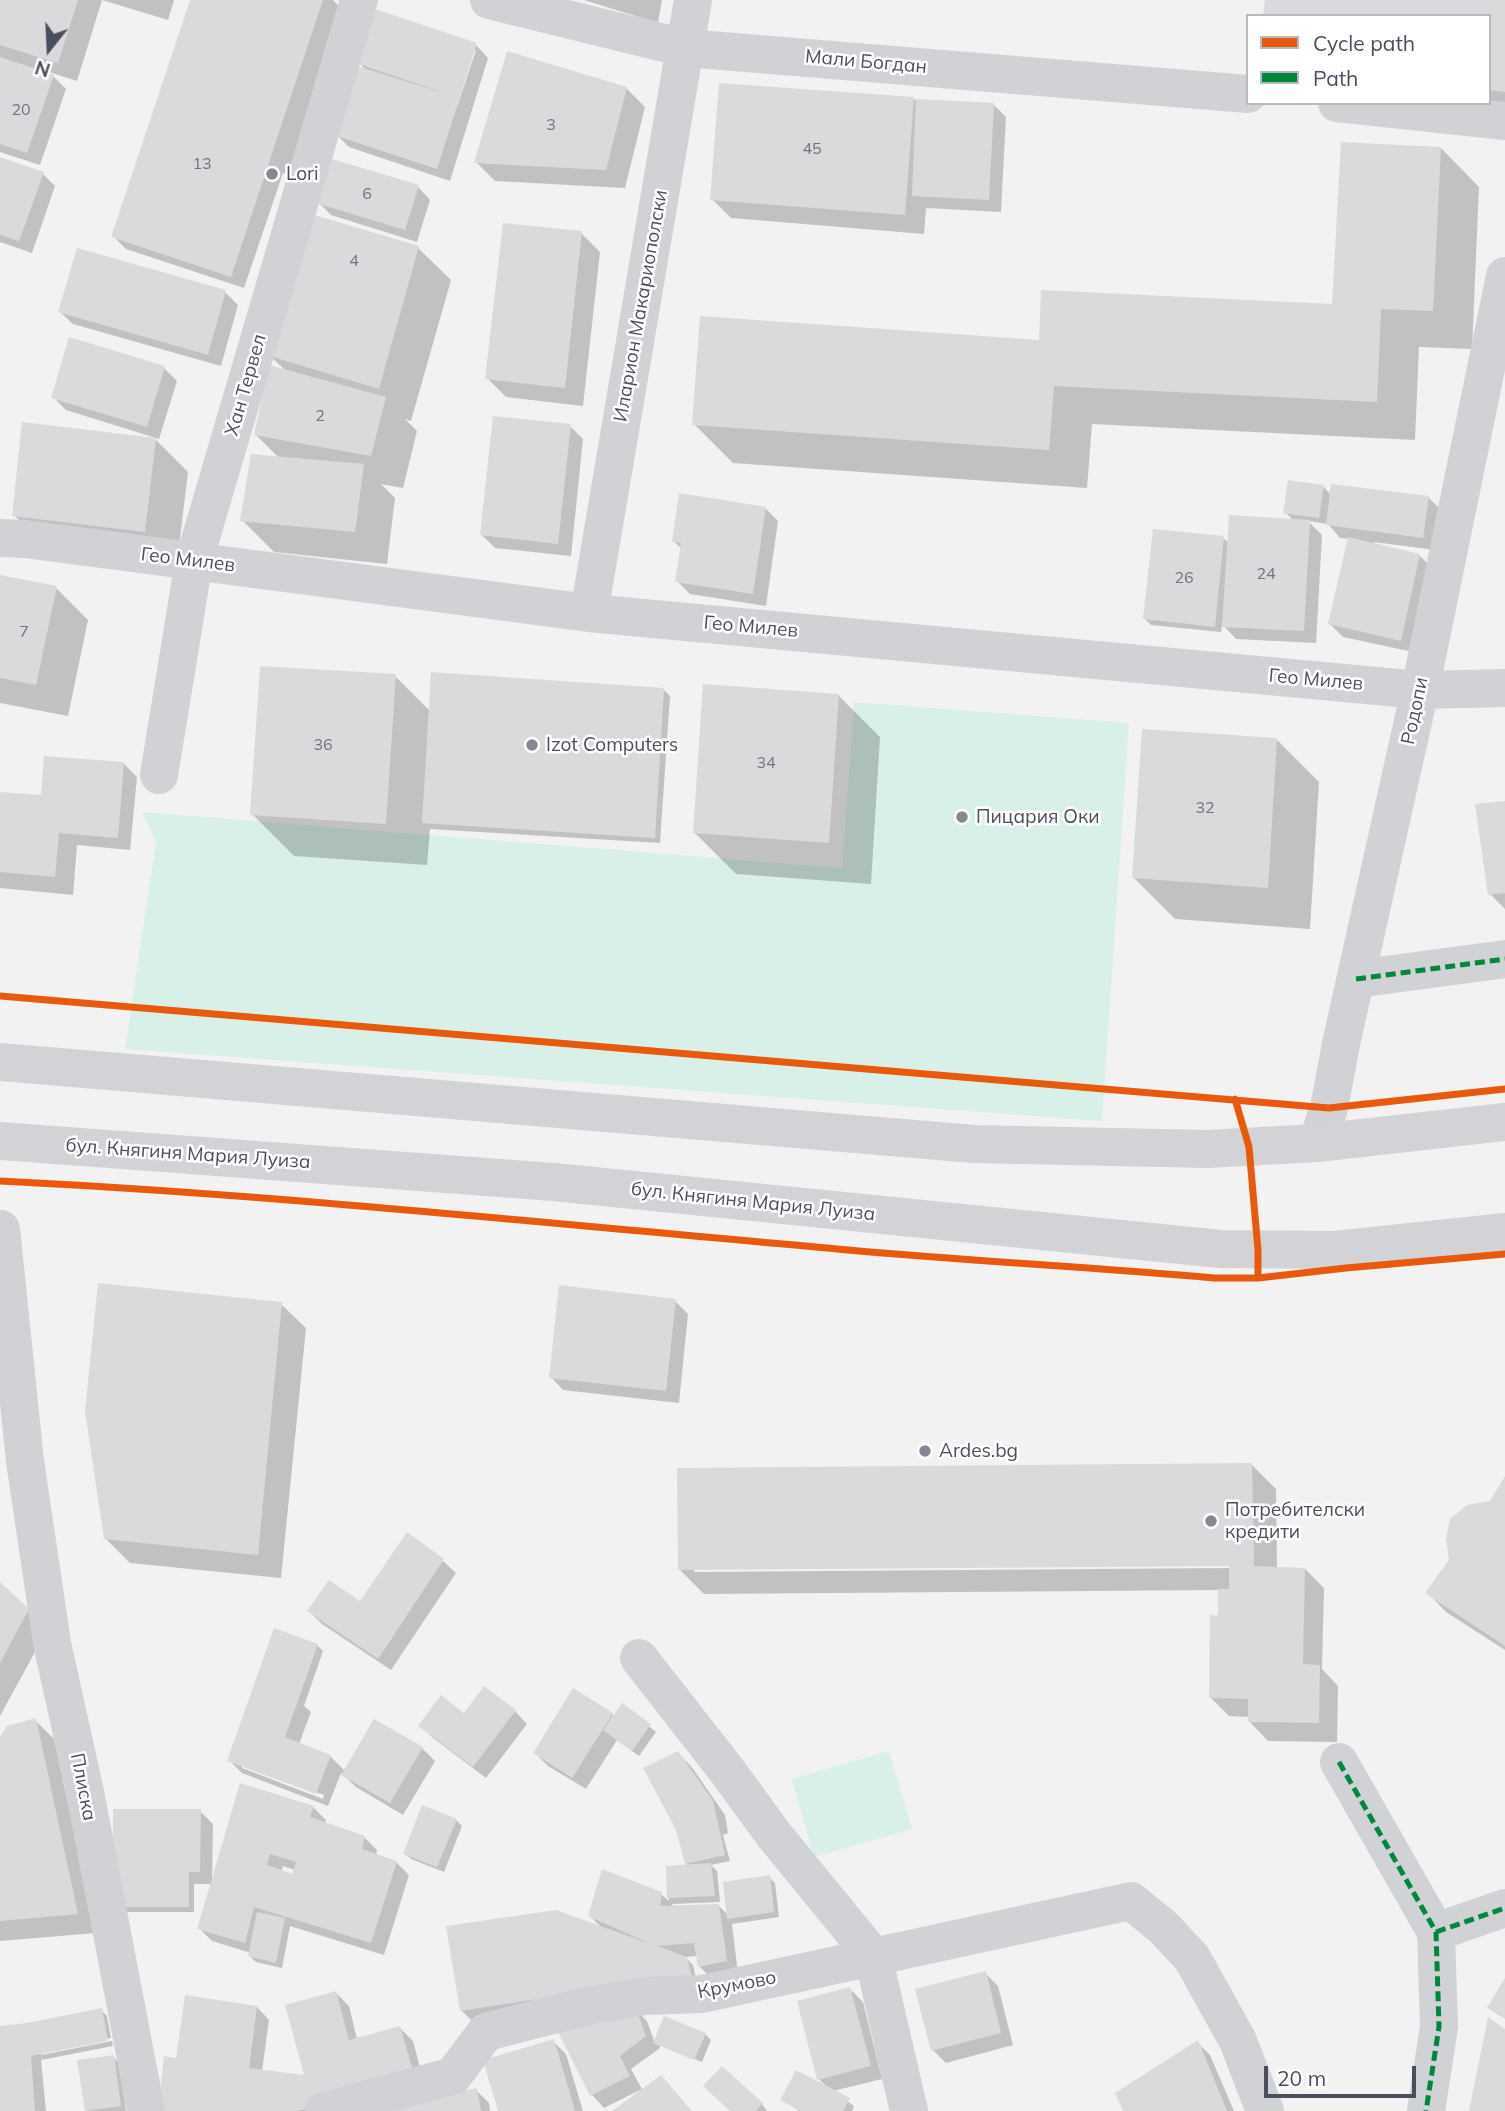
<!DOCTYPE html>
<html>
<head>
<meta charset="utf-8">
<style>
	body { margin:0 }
	#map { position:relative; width:1505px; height:2111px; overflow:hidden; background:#f2f2f2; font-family:Mulish,sans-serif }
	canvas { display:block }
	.legend { position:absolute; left:1246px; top:14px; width:245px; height:91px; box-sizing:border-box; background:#fff; border:2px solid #b7b9bf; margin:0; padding:9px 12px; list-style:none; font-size:21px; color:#4a4f5e }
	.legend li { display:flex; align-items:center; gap:14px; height:35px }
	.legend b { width:35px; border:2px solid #b7b9bf }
	.north { position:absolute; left:14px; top:14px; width:70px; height:70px; -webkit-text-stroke:5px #fff; paint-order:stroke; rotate:198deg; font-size:19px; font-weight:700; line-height:28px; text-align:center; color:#4a4f5e }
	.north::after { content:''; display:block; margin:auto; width:24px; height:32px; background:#4a4f5e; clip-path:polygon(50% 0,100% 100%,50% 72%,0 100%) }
	.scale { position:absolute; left:1264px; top:2066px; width:152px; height:32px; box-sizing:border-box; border:4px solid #4a4f5e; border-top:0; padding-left:9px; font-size:21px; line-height:24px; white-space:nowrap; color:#4a4f5e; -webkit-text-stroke:5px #fff; paint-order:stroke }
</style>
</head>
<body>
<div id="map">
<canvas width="1505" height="2111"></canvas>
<ul class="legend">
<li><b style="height:9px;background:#e8590c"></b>Cycle path</li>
<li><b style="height:9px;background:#00873e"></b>Path</li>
</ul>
<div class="north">N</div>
<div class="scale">20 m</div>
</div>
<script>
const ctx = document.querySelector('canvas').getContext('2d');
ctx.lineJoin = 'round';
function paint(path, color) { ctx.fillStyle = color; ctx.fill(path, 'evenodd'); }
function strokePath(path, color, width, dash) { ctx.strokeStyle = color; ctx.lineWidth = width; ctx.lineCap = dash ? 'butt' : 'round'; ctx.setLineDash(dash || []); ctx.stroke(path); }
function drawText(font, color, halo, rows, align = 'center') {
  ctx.font = font + ' Mulish,sans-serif'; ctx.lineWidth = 5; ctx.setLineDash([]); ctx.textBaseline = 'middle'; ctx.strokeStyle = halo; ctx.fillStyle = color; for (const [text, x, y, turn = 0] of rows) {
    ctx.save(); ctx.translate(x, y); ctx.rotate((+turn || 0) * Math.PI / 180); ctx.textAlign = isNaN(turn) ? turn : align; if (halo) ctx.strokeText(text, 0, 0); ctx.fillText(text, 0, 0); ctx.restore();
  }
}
const green = new Path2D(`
	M854,702L1129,723L1102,1121L125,1049L156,842L142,812L842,868Z
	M889,1751L912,1829L814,1857L792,1779Z`);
const shadow = new Path2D(`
	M0,0H102L77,81L49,72L66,89L40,165L0,152Z
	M102,0H174L168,20Z
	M192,0H333L344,11L290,176L283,173L244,288L126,249L113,236Z
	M584,0H662L658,23Z
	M1266,0H1505V120L1489,103V16Z
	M476,45L488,58L450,181L349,147L336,134L366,70L358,62ZM473,50H476L457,107L454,106Z
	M626,88L645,107L625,188L495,181L476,162Z
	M914,99L918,103L993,104L1006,117L1001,212L926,208L924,234L731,218L712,199Z
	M1441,148L1479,187L1472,349L1419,347L1415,440L1092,424L1087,488L733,463L694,424L1041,342L1334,306Z
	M0,159L43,174L55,186L32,253L0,242Z
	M418,187L430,200L417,242L331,215L318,202Z
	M581,233L600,252L583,406L506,397L487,378Z
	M418,248L451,280L411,421L405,419L417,431L403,488L381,484L395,498L387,564L274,552L242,520L279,458L256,435L287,372L269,355Z
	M225,292L238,305L221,366L73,324L60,312Z
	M164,368L177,381L159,439L66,410L53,397Z
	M570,426L583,439L571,556L495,548L482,535Z
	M156,440L188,472L177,563L46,547L14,515Z
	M1323,486L1331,495L1428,497L1441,510L1435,550L1374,542V545L1419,555L1432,568L1413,652L1343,637L1330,624L1350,539L1340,538L1328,524L1308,521L1322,535L1316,643L1236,639L1222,624L1221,632L1151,625L1145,619L1223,538L1229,543L1294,521L1285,512Z
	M765,508L778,521L766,606L690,594L677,581L682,549L673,541Z
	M0,577L56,588L88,620L68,716L0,703Z
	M395,676L430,711L664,690L670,696L660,843L430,829L427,865L294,856L252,814Z
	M838,695L880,737L871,884L736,874L694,832Z
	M1277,740L1319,782L1310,929L1175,919L1133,877Z
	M124,764L137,777L130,850L77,845L73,895L0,888V793L43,797Z
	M1505,802V909L1490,894Z
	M675,1301L688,1314L679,1403L563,1390L551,1377Z
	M281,1304L306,1328L281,1578L130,1563L106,1539Z
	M1252,1465L1276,1489L1277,1569H1305L1324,1588L1322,1669L1338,1686L1337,1742L1268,1741L1250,1722V1717L1229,1716L1210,1697L1220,1590L704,1594L680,1570ZM1231,1564V1568L694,1572V1568Z
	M1505,1479V1650L1446,1612L1428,1593Z
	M408,1535L443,1561L456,1573L391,1670L322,1624L309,1611L361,1604Z
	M0,1585L47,1630L0,1716Z
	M317,1645L323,1651L304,1706L311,1712L299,1744L330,1756L345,1771L422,1748L435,1761L403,1815L356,1787L341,1773L328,1806L242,1773L229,1760ZM242,1765L324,1795L323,1799L242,1768Z
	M623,1706L656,1732L639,1756L617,1740L586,1789L548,1766L535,1753L612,1714L615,1717Z
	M515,1711L527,1724L486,1778L433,1738L420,1726L465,1715Z
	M35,1720L54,1739L96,1933L0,1941V1738Z
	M678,1753L691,1766L725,1815L728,1833L723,1835L730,1861L711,1865L717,1871L720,1902L671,1904L675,1907L719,1906L728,1915L769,1877L775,1883L779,1917L732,1924L738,1974L712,1979L699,1966L697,1956L685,1957L693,1965L698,1987L474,2023L461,2010L604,1930L590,1916L661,1894L669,1901L668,1868L687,1866L678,1830Z
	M313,1807L326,1820L325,1824L364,1837L377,1850L376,1855L396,1862L409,1875L384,1955L290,1926L282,1968L256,1962L250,1956L251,1953L212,1941L199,1928L212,1884H194V1912H121L200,1811L213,1824L212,1880ZM283,1866L295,1870L293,1876L281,1872Z
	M456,1820L462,1826L444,1872L411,1859L405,1853Z
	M985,1973L998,1986L1013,2045L946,2063L933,2050Z
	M850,1989L863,2002L882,2079L833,2091L854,2106L852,2111H799L782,2099L828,2088L819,2079Z
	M336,1993L349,2006L357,2039L400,2028L413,2041L427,2094L476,2090L489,2103L490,2111H160L178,2060L257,2007L269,2020L262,2071L306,2077Z
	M634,2008L647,2021L655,2043L705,2034L711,2040L702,2062L660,2044V2048L631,2069L643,2091L690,2111H615L642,2089L604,2108L592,2095Z
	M101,2010L107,2016L111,2038L41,2052V2055L112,2041L113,2046L41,2060L46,2111H0V2027L27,2025Z
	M553,2041L566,2054L583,2111H500Z
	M1197,2042L1210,2055L1234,2111H1125Z
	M113,2057L119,2063L126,2111H87Z
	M722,2068L762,2104L767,2111H732Z`);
const building = new Path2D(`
	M0,0H78L58,63L0,45Z
	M190,0H323L231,277L111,237Z
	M1265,0H1505V92L1489,90V16H1263Z
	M375,9L477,43L437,169L334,135L357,66L453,96L356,63Z
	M507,51L627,87L606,170L474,163Z
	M0,57L54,75L27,153L0,144Z
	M719,83L914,97L905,215L710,200Z
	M916,99L994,103L989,200L912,196Z
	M1341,142L1441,147L1433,311L1381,309L1377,402L1054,386L1049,450L692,425L700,316L1039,340L1041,290L1332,304Z
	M0,157L44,172L19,241L0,235Z
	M329,158L419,185L405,230L316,203Z
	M308,213L419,246L379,389L267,355Z
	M503,223L582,231L565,388L485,379Z
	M77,248L226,290L208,355L58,312Z
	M69,337L165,366L147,427L51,398Z
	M269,365L386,397L371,456L254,435Z
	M493,416L571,424L558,544L480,535Z
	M22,422L156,438L145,532L12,516Z
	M251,454L364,464L355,532L240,521Z
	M1288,480L1324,485L1319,518L1283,513Z
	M1331,484L1429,496L1423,538L1326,525Z
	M679,493L766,507L753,594L675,582L681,543L672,542Z
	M1229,515L1310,520L1304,631L1222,627Z
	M1153,529L1224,536L1215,627L1143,619Z
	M1348,537L1420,554L1401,641L1328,624Z
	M0,575L57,586L36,685L0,678Z
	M260,666L396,674L386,824L250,815Z
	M431,672L664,688L655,838L422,823Z
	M703,684L839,694L829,843L693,833Z
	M1142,729L1277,738L1268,888L1132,878Z
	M44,756L124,762L118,838L59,833L55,877L0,872V792L41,795Z
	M1505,801V893L1488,895L1475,804Z
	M98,1283L282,1302L258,1555L104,1539L85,1411Z
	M559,1285L676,1299L666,1391L549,1378Z
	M1252,1463L1254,1566L1305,1568L1303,1664L1320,1665L1319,1723L1248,1722V1699L1209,1698L1210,1615L1218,1616V1589H1229V1566L678,1570L677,1468Z
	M1505,1476V1646L1425,1593L1449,1560L1446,1539L1450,1519L1467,1505L1490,1501Z
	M407,1532L444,1559L378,1659L307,1611L329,1580L360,1601Z
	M0,1582L29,1609L0,1663Z
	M274,1628L318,1644L285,1737L331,1755L316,1794L227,1761Z
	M484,1686L516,1710L473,1767L418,1726L441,1695L464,1713Z
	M573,1688L613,1713L572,1778L533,1753Z
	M622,1703L651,1724L632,1751L603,1730Z
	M36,1718L78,1914L0,1921V1737L7,1726Z
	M374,1719L423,1747L390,1803L341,1775Z
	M678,1751L713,1801L725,1855L685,1864L676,1830L643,1768Z
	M240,1783L314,1806L310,1817L365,1836L362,1849L397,1861L371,1943L254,1907L245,1943L197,1929ZM270,1854L296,1862L292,1874L267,1865Z
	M422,1805L457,1819L437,1867L403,1854Z
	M113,1809H201L200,1872H189V1907H113Z
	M711,1863L715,1896L667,1898L666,1866Z
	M602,1869L662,1892L660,1906L719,1904L727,1961L698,1967L694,1943L657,1946L687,1957L693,1982L609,1988L460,2011L446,1926L556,1910L653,1945L588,1916Z
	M770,1875L774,1912L727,1919L723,1882Z
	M257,1912L285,1918L276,1963L248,1956Z
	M986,1971L1001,2033L931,2051L915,1989Z
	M1505,1978V2019L1487,2008Z
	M850,1987L871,2066L817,2080L797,2001Z
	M336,1991L349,2040L400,2026L416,2081L297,2111H158L164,2056L176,2058L185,1995L257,2006L249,2068L304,2075L285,2005Z
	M635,2006L646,2036L620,2056L630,2076L590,2096L555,2026Z
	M102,2008L108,2041L31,2056L35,2111H0V2026L27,2023Z
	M664,2016L706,2033L694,2060L653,2043Z
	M1488,2017L1505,2029V2111H1469Z
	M554,2039L575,2111H498L483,2060Z
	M1198,2040L1227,2111H1123L1115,2093Z
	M114,2055L121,2106L85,2111L77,2060Z
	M722,2066L763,2103L756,2111H730L703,2086Z
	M796,2070L850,2098L843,2111H801L780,2100Z
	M661,2075L692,2111H612Z
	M477,2088L481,2111H335L416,2100Z`);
const street = new Path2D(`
	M489,0L685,48L1248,94
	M1337,103L1505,121
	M0,538L25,539L589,613L1420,690L1505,688
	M589,613L693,0
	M159,775L194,561L359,0
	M1356,979L1505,959
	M1317,1143L1329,1108L1341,1044L1420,690L1505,276
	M1,1229L25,1461L52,1643L85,1792L146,2111
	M639,1658L728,1772L774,1835L873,1956L909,2111
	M1339,1762L1436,1932L1439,2027L1426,2111
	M1436,1932L1505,1908
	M324,2111L453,2076L486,2032L587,2006L645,1996L702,1994L1131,1901L1163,1927L1192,1958L1238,2041L1265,2111`);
const secondary = new Path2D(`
	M0,1062L974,1144L1207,1149L1317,1143L1505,1122
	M0,1141L554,1182L1221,1249L1335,1250L1505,1232`);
const quiet = new Path2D(`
	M1356,979L1505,959
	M1339,1762L1436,1932L1439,2027L1426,2111
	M1436,1932L1505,1908`);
const cycleway = new Path2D(`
	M0,996L1329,1108L1505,1089
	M1235,1099L1249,1147L1258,1250V1278
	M0,1181C283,1195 566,1225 848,1250C970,1261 1092,1267 1214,1278H1258L1346,1268L1505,1254`);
const markers = [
	[272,174,7,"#858892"],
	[532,745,7,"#858892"],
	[962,817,7,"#858892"],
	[925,1451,7,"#858892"],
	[1211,1521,7,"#858892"]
];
const numberNames = [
	["20",21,110],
	["3",551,125],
	["45",812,149],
	["13",202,164],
	["6",367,194],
	["4",354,261],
	["2",320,416],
	["24",1266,574],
	["26",1184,578],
	["7",24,632],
	["36",323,745],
	["34",766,763],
	["32",1205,808]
];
const streetNames = [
	["Мали Богдан",866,62,5],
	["Иларион Макариополски",641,306,-80],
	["Хан Тервел",246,385,-74],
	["Гео Милев",188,560,7],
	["Гео Милев",751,627,5],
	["Гео Милев",1316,680,5],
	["Родопи",1415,711,-78],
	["бул. Княгиня Мария Луиза",188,1154,4],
	["бул. Княгиня Мария Луиза",753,1202,6],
	["Плиска",83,1787,79],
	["Крумово",737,1985,-11]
];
const poiNames = [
	["Lori",286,174],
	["Izot Computers",546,745],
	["Пицария Оки",976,817],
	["Ardes.bg",939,1451],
	["Потребителски",1225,1510],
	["кредити",1225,1532]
];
paint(green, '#d8f0e8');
paint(shadow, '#0003');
paint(building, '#dadadc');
strokePath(street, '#d1d2d5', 38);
strokePath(secondary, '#d2d3d6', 38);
strokePath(quiet, '#00873e', 5, [10, 5]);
strokePath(cycleway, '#e8590c', 7);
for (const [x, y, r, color] of markers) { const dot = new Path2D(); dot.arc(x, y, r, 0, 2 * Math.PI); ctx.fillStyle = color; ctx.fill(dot); strokePath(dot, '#fff', 2.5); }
drawText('16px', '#70737f', null, numberNames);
drawText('19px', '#4a4f5e', '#fff', streetNames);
drawText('19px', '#4a4f5e', '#fff', poiNames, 'left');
</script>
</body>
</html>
